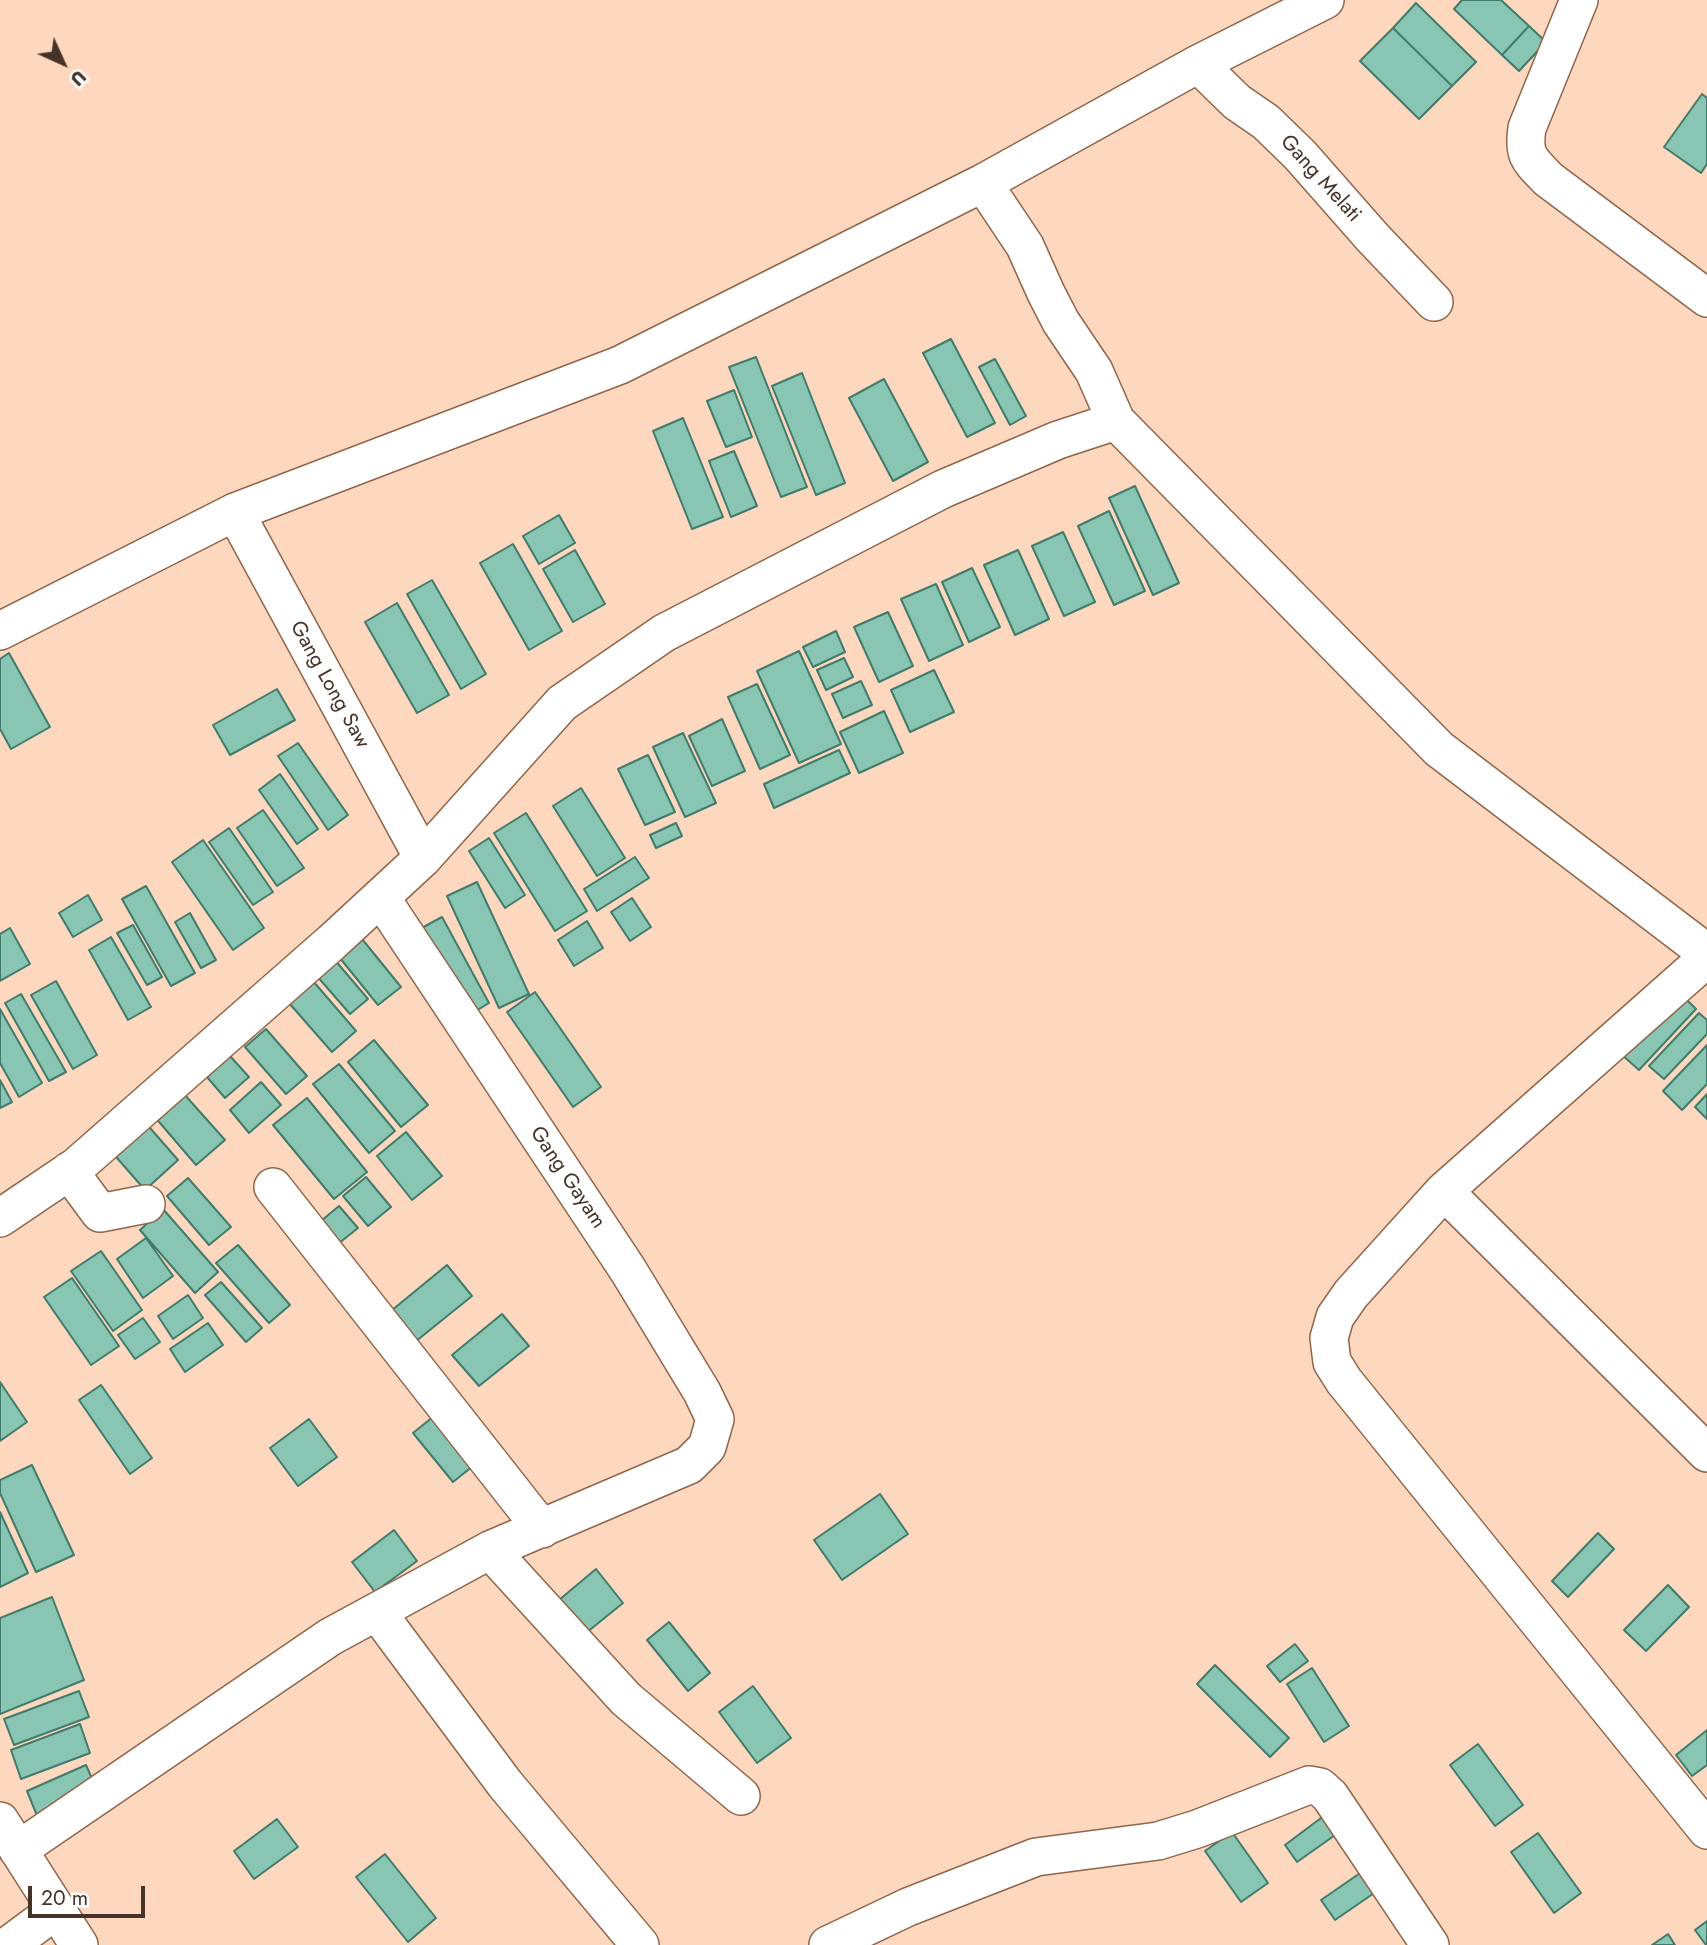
<!DOCTYPE html>
<html>
<head>
<meta charset="utf-8">
<style>
	body { margin:0 }
	#map { position:relative; width:1707px; height:1945px; overflow:hidden; background:#fed7bf; font-family:Jost,sans-serif }
	canvas { display:block }
	.north { position:absolute; left:28px; top:28px; width:70px; height:70px; -webkit-text-stroke:5px #fff; paint-order:stroke; rotate:135deg; font-size:19px; font-weight:700; line-height:28px; text-align:center; color:#463327 }
	.north::after { content:''; display:block; margin:auto; width:24px; height:32px; background:#463327; clip-path:polygon(50% 0,100% 100%,50% 72%,0 100%) }
	.scale { position:absolute; left:28px; top:1886px; width:117px; height:32px; box-sizing:border-box; border:4px solid #463327; border-top:0; padding-left:9px; font-size:21px; line-height:24px; white-space:nowrap; color:#463327; -webkit-text-stroke:5px #fff; paint-order:stroke }
</style>
</head>
<body>
<div id="map">
<canvas width="1707" height="1945"></canvas>
<div class="north">U</div>
<div class="scale">20 m</div>
</div>
<script>
const ctx = document.querySelector('canvas').getContext('2d');
ctx.lineJoin = 'round';
function paint(path, color) { ctx.fillStyle = color; ctx.fill(path, 'evenodd'); }
function strokePath(path, color, width, dash) { ctx.strokeStyle = color; ctx.lineWidth = width; ctx.lineCap = dash ? 'butt' : 'round'; ctx.setLineDash(dash || []); ctx.stroke(path); }
function drawText(font, color, halo, rows, align = 'center') {
  ctx.font = font + ' Jost,sans-serif'; ctx.lineWidth = 5; ctx.setLineDash([]); ctx.textBaseline = 'middle'; ctx.strokeStyle = halo; ctx.fillStyle = color; for (const [text, x, y, turn = 0] of rows) {
    ctx.save(); ctx.translate(x, y); ctx.rotate((+turn || 0) * Math.PI / 180); ctx.textAlign = isNaN(turn) ? turn : align; if (halo) ctx.strokeText(text, 0, 0); ctx.fillText(text, 0, 0); ctx.restore();
  }
}
const building = new Path2D(`
	M1462,0H1501L1529,26L1502,55L1454,9Z
	M1416,3L1476,62L1452,86L1393,28Z
	M1529,26L1546,42L1519,71L1502,55Z
	M1393,28L1452,86L1419,119L1360,61Z
	M1702,94L1707,98V164L1701,173L1664,147Z
	M951,339L995,423L967,437L923,353Z
	M756,357L807,487L781,497L729,367Z
	M995,359L1026,416L1010,425L979,367Z
	M802,373L845,483L816,495L772,386Z
	M884,379L928,462L893,481L849,398Z
	M734,390L752,437L726,447L707,401Z
	M683,418L723,517L692,529L653,431Z
	M734,451L757,506L731,517L709,461Z
	M1135,486L1179,583L1153,595L1109,498Z
	M1109,511L1145,591L1114,605L1078,526Z
	M559,515L575,543L539,564L523,536Z
	M1063,532L1095,602L1064,616L1032,546Z
	M513,544L562,631L529,650L480,563Z
	M575,550L605,604L573,622L543,569Z
	M1018,550L1049,619L1015,635L984,565Z
	M972,568L1000,627L969,642L942,582Z
	M432,580L486,674L461,689L407,594Z
	M936,584L963,645L929,661L901,599Z
	M397,603L449,695L417,713L365,622Z
	M888,612L913,666L879,682L854,627Z
	M836,631L845,652L813,667L803,647Z
	M799,651L841,744L799,763L757,671Z
	M9,653L50,727L11,749L0,729V659Z
	M844,658L853,677L826,690L817,670Z
	M934,670L954,712L910,732L891,690Z
	M861,681L872,705L843,718L832,694Z
	M757,684L790,755L760,769L728,697Z
	M277,689L295,720L230,755L213,725Z
	M884,711L903,753L859,773L840,732Z
	M722,719L745,771L712,786L689,736Z
	M683,733L716,803L685,817L653,747Z
	M298,743L348,815L328,830L278,756Z
	M839,750L850,773L774,808L764,784Z
	M648,755L675,812L645,825L618,769Z
	M280,774L318,829L297,844L259,790Z
	M581,788L625,858L597,876L553,806Z
	M263,810L304,868L277,886L237,828Z
	M526,813L587,911L555,931L494,833Z
	M676,823L682,836L656,848L650,835Z
	M229,828L273,892L253,905L209,842Z
	M489,838L525,895L505,908L469,851Z
	M203,840L264,928L233,950L172,862Z
	M635,857L649,878L597,911L584,889Z
	M477,882L529,994L499,1008L447,896Z
	M146,886L195,973L171,986L122,899Z
	M88,895L102,920L73,937L59,913Z
	M632,898L651,927L630,941L611,912Z
	M190,913L216,960L201,968L175,922Z
	M442,917L489,1003L466,1017L418,930Z
	M587,921L603,948L574,966L558,940Z
	M133,925L162,977L147,985L117,933Z
	M10,928L30,964L0,981V934Z
	M358,934L401,987L378,1005L335,952Z
	M111,937L151,1007L128,1020L89,950Z
	M334,959L368,999L350,1014L316,975Z
	M56,981L97,1055L73,1069L31,995Z
	M313,981L356,1031L332,1052L289,1003Z
	M535,992L601,1087L573,1107L507,1012Z
	M1680,993L1696,1009L1639,1070L1622,1055Z
	M21,994L66,1072L49,1081L5,1003Z
	M0,1009L42,1083L19,1097L0,1063Z
	M1699,1013L1707,1020V1034L1664,1079L1649,1066Z
	M266,1029L307,1076L286,1094L245,1047Z
	M374,1040L428,1105L401,1127L348,1062Z
	M1707,1045V1084L1682,1110L1663,1091Z
	M230,1056L249,1077L225,1098L207,1077Z
	M339,1064L395,1131L369,1153L313,1084Z
	M0,1080L12,1102L0,1108Z
	M261,1082L281,1105L249,1133L230,1110Z
	M176,1085L225,1140L196,1165L148,1109Z
	M1707,1094V1119L1695,1107Z
	M307,1098L367,1172L334,1199L273,1125Z
	M144,1121L178,1160L145,1190L110,1150Z
	M406,1132L442,1176L412,1200L377,1156Z
	M366,1177L391,1207L368,1226L343,1196Z
	M188,1178L231,1227L209,1245L167,1196Z
	M339,1206L358,1228L333,1248L315,1226Z
	M163,1209L218,1272L195,1293L140,1230Z
	M146,1238L173,1276L143,1298L117,1259Z
	M238,1245L290,1305L269,1323L216,1263Z
	M101,1251L142,1310L113,1331L71,1271Z
	M447,1265L472,1296L410,1346L386,1315Z
	M72,1278L119,1346L91,1365L44,1297Z
	M221,1282L262,1328L246,1342L205,1295Z
	M188,1295L203,1318L173,1339L158,1316Z
	M502,1314L529,1346L479,1386L452,1355Z
	M143,1318L160,1342L135,1359L118,1335Z
	M208,1323L223,1345L185,1372L170,1349Z
	M0,1382L27,1422L0,1441Z
	M101,1385L152,1458L130,1474L79,1400Z
	M439,1412L478,1462L453,1482L413,1433Z
	M309,1419L337,1457L298,1486L270,1448Z
	M32,1465L74,1555L36,1572L0,1493V1480Z
	M880,1494L908,1534L842,1580L814,1540Z
	M0,1512L28,1573L0,1587Z
	M394,1530L417,1561L375,1592L352,1562Z
	M1598,1533L1614,1549L1568,1597L1552,1581Z
	M596,1569L623,1603L586,1633L559,1600Z
	M1668,1585L1689,1607L1646,1651L1624,1630Z
	M52,1597L84,1680L0,1714V1618Z
	M669,1622L710,1673L688,1691L647,1640Z
	M1295,1644L1308,1661L1280,1682L1267,1666Z
	M1215,1665L1289,1738L1270,1757L1197,1684Z
	M1312,1668L1349,1726L1324,1742L1287,1684Z
	M753,1686L791,1738L757,1763L719,1712Z
	M79,1691L89,1717L14,1745L4,1719Z
	M80,1724L90,1753L21,1779L11,1750Z
	M1707,1730V1765L1692,1776L1676,1755Z
	M1478,1744L1523,1805L1495,1826L1450,1765Z
	M86,1765L98,1792L38,1818L27,1791Z
	M1325,1815L1338,1833L1297,1862L1285,1845Z
	M277,1819L298,1847L254,1879L234,1851Z
	M1232,1832L1268,1883L1241,1902L1205,1851Z
	M1538,1833L1581,1893L1554,1913L1511,1852Z
	M385,1854L436,1918L408,1942L356,1877Z
	M1366,1869L1380,1889L1335,1920L1321,1900Z
	M1707,1921V1945H1706L1695,1930Z
	M1668,1934L1675,1945H1652Z`);
const street = new Path2D(`
	M1579,0L1527,128C1523,156 1529,159 1548,179L1707,298
	M1198,64L1237,102L1266,122L1300,155L1373,238L1434,302
	M983,183L1025,246L1046,293L1061,322L1094,371L1116,421L1439,749L1707,953
	M235,512L423,858
	M0,631L235,512L620,365L983,183L1198,64L1325,0
	M1707,958L1444,1191L1351,1294L1335,1317L1329,1338L1332,1362L1344,1381L1707,1830
	M69,1171L100,1213L146,1204
	M273,1187L542,1529
	M1444,1191L1707,1453
	M0,1218L77,1166L332,942L423,858L562,703L664,633L943,489L1058,440L1116,421
	M490,1550L626,1699L741,1796
	M377,1612L505,1784L640,1945
	M0,1821L79,1945
	M18,1850L330,1637L490,1550L689,1465L707,1447L715,1419L702,1392L628,1270L381,898
	M9,1945L56,1910
	M828,1945L908,1907L1036,1857L1158,1841L1197,1829L1309,1785L1320,1787L1330,1796L1430,1945`);
const streetNames = [
	["Gang Melati",1320,179,48],
	["Gang Long Saw",329,685,61],
	["Gang Gayam",567,1178,56]
];
paint(building, '#88c5b3');
strokePath(building, '#407b6b', 2);
strokePath(street, '#90654a', 40);
strokePath(street, '#fff', 37);
drawText('21px', '#463327', '#fff', streetNames);
</script>
</body>
</html>
